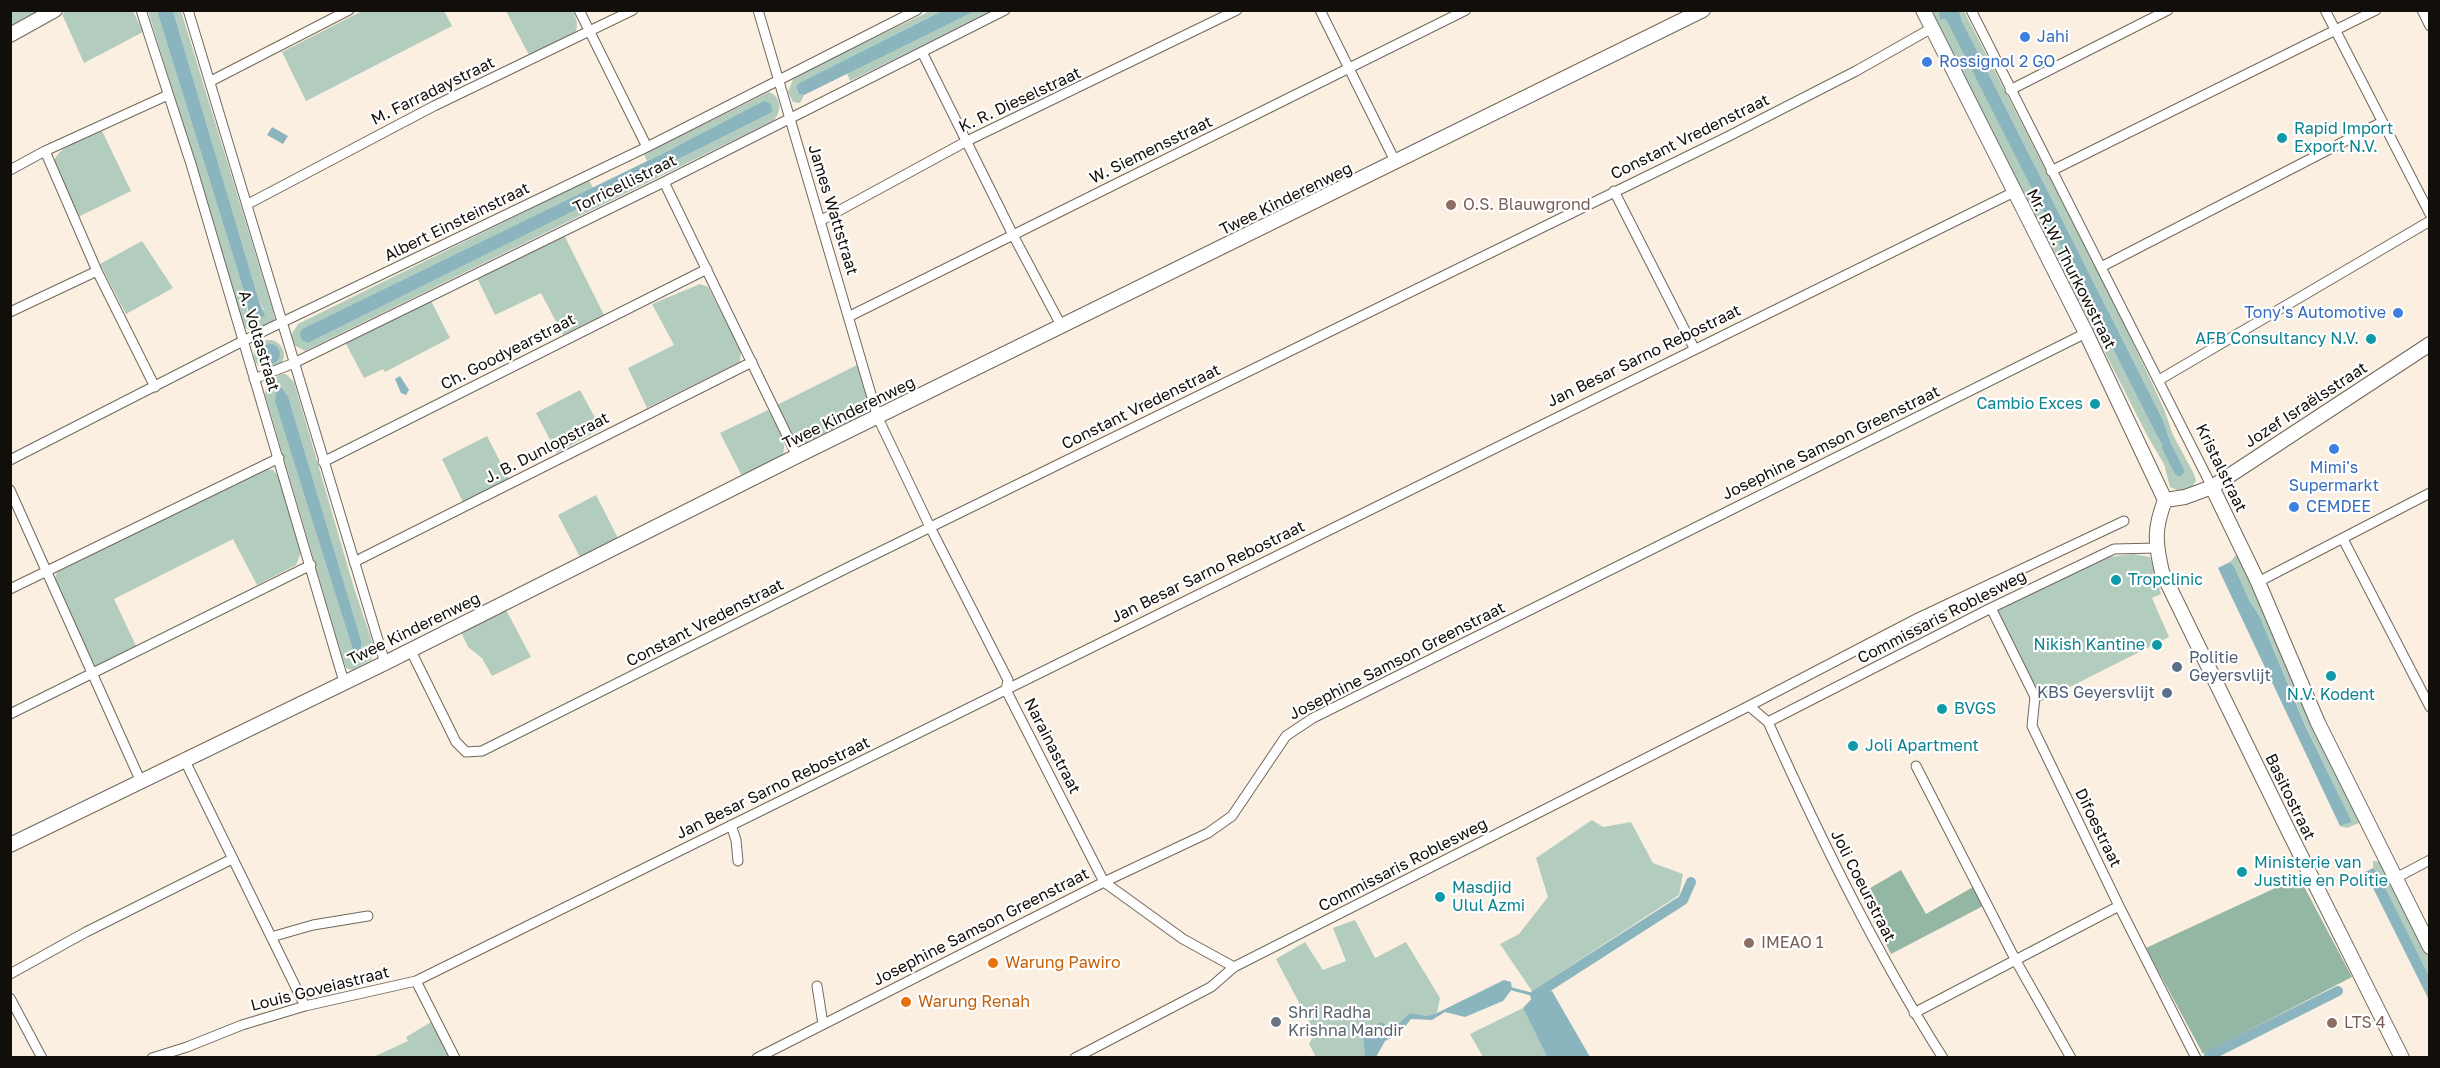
<!DOCTYPE html>
<html>
<head>
<meta charset="utf-8">
<style>
	body { margin:0 }
	#map { position:relative; width:2440px; height:1068px; overflow:hidden; background:#fbefe1; font-family:"Golos Text",sans-serif }
	canvas { display:block }
	.frame { position:absolute; inset:0; border:12px solid #120e09; pointer-events:none }
</style>
</head>
<body>
<div id="map">
<canvas width="2440" height="1068"></canvas>
<div class="frame"></div>
</div>
<script>
const ctx = document.querySelector('canvas').getContext('2d');
ctx.lineJoin = 'round';
function paint(path, color) { ctx.fillStyle = color; ctx.fill(path, 'evenodd'); }
function strokePath(path, color, width, dash) { ctx.strokeStyle = color; ctx.lineWidth = width; ctx.lineCap = dash ? 'butt' : 'round'; ctx.setLineDash(dash || []); ctx.stroke(path); }
function drawText(font, color, halo, rows, align = 'center') {
  ctx.font = font + ' "Golos Text",sans-serif'; ctx.lineWidth = 4.5; ctx.setLineDash([]); ctx.textBaseline = 'middle'; ctx.strokeStyle = halo; ctx.fillStyle = color; for (const [text, x, y, turn = 0] of rows) {
    ctx.save(); ctx.translate(x, y); ctx.rotate((+turn || 0) * Math.PI / 180); ctx.textAlign = isNaN(turn) ? turn : align; if (halo) ctx.strokeText(text, 0, 0); ctx.fillText(text, 0, 0); ctx.restore();
  }
}
const green = new Path2D(`
	M69,10L133,11L143,32L84,63L62,14Z
	M11,11H50L11,31Z
	M148,11H157L248,304L247,311L264,310L259,301L173,11H181L273,311L275,321L252,332L243,326L217,234Z
	M362,11H444L452,26L306,101L282,52Z
	M506,11H573C577,20 579,26 574,36L530,57Z
	M930,11H942L799,83L796,87L799,94L804,95L800,103L793,102L788,92L794,77Z
	M975,11H993L850,81L847,73Z
	M1931,11H1939L1946,18L2156,434L2171,460L2176,459L2163,420L1962,21L1959,11H1964L2120,315L2164,409L2173,435L2194,474L2196,481L2191,488L2184,493L2170,487L2164,464L2148,437Z
	M769,92C782,97 782,112 773,121L305,351L294,345L291,335L298,324L589,180L593,188L302,329L308,343L769,114L773,111L674,148L647,161L644,154Z
	M102,131L131,191L78,217L53,165C56,145 86,139 102,131Z
	M564,235L604,315L563,335L541,293L495,315L477,278Z
	M142,241L173,288L126,314L100,264Z
	M700,284L708,287L741,350L740,362L647,408L628,368L674,345L652,304Z
	M430,299L450,338L385,372L383,369L364,378L345,342Z
	M254 355a15 15 0 1 1 30 0a15 15 0 1 1-30 0Z
	M857,365C863,385 876,404 858,419L808,444L797,443L792,438L777,405Z
	M282,374H286L294,382L354,588L374,647L371,660L352,670L346,668L342,656L265,394C266,383 272,379 282,374ZM284,391L362,644V649L356,653L353,650L336,595Z
	M580,390L601,429L557,453L536,413Z
	M768,410C775,423 788,440 783,455L742,476L720,433Z
	M487,436L509,479L463,502L442,459Z
	M268,469L273,470L279,477L301,552L296,565L257,585L233,539L114,599L136,646L100,664L95,666L91,663L54,580L58,570Z
	M596,495L618,538L580,557L558,515Z
	M2133,554L2150,557L2161,594L2152,598L2169,637L2038,703L2039,695L1998,610L2109,557Z
	M2237,554L2274,627L2360,819L2359,823L2347,828L2340,826L2352,822L2305,724L2260,617L2249,600L2234,566L2230,562Z
	M506,610L531,657L492,676L482,658L468,647L461,632Z
	M1592,820L1603,827L1631,822L1653,863L1683,874L1679,895L1532,991L1500,944L1519,934L1548,897L1536,858Z
	M2373,861L2382,862L2429,957V976L2378,873L2373,868Z
	M1355,920L1375,958L1406,942L1440,998L1437,1013L1427,1016L1410,1013L1364,1057H1316L1309,1044L1315,1033L1276,959L1305,942L1323,970L1346,961L1333,928Z
	M1523,1008L1547,1057H1483L1470,1034Z
	M433,1021L450,1057L371,1058L408,1041L406,1037Z`);
const forest = new Path2D(`
	M1901,870L1926,914L1973,887L1983,906L1891,954L1860,894Z
	M2299,877L2352,977L2203,1054L2146,948Z`);
const water = new Path2D(`
	M157,11H173L259,301L265,316L251,321L248,317V304Z
	M942,11H975L804,95L799,94L796,87L799,83Z
	M1939,11H1959L1962,21L2163,420L2176,459L2171,460L2156,434L1946,19H1940Z
	M764,101L770,103L773,111L769,114L308,343L302,340L300,335L302,329L674,148Z
	M272,127L288,136L283,144L267,135Z
	M260 354a10 10 0 1 1 20 0a10 10 0 1 1-20 0Z
	M400,376L409,390L406,395L401,393L395,379Z
	M281,387L288,397L362,644L360,653H356L353,650L275,401L277,388Z
	M2230,562L2234,566L2249,600L2260,617L2305,725L2352,822L2340,826L2218,568Z
	M2373,868L2378,873L2429,976V1000L2365,872Z
	M1504,980L1511,982L1512,989L1503,1001L1465,1017L1445,1012L1432,1020L1411,1019L1399,1034L1385,1041L1376,1057H1364L1365,1056L1363,1034L1381,1022L1393,1029L1410,1013L1427,1016L1437,1013Z
	M1552,991L1590,1057H1547L1523,1008L1535,995Z`);
const stream = new Path2D(`
	M1512,989L1535,995`);
const canal = new Path2D(`
	M2167,447L2179,471
	M1541,1007L1535,995L1683,900L1691,882
	M2209,1056L2338,991`);
const street = new Path2D(`
	M141,10L191,164L344,682
	M188,10L385,663
	M579,10L647,147
	M758,10L878,418L930,527L1008,680L1006,690L1104,882L1183,939L1234,967
	M1320,10L1396,163
	M1971,10L2212,487
	M2325,10L2430,214
	M2422,10L2430,26
	M922,52L1013,235L1062,327
	M211,81L349,10
	M2010,90L2168,10
	M45,151L97,271L155,387
	M10,170L45,151L168,95
	M2051,171L2376,10
	M664,182L797,456
	M1614,191L1694,348
	M248,204L434,106L633,10
	M820,221L967,141L1237,10
	M2101,267L2382,122
	M10,312L97,271
	M850,316L1466,10
	M254,379L294,363L664,182L1005,10
	M2159,380L2430,221
	M10,460L243,341L647,147L917,10
	M323,462L707,269
	M10,490L141,782
	M2343,539L2430,707
	M354,562L752,362
	M2258,582L2430,493
	M10,589L279,458
	M1991,608L2035,697L2032,726L2119,906L2196,1058
	M410,649L456,742L466,752L482,751L849,567L1727,137L1856,71L1932,28
	M1749,706L1918,618L2124,521
	M10,714L311,565
	M1768,722C1820,837 1875,951 1943,1058
	M185,761L305,1006
	M1916,766L2016,961L2071,1058
	M731,825L736,840L738,861
	M2394,879L2430,860
	M271,937L313,925L368,916
	M10,974L86,932L232,859
	M416,981L2014,192
	M817,986L823,1024
	M10,998L42,1058
	M1914,1013L2119,906
	M152,1058L187,1047L242,1025L305,1006L416,981L455,1058
	M757,1058L1104,882L1208,833L1232,816L1286,736L1313,718L2086,333
	M1075,1058L1211,987L1234,967L1749,706L1768,722L1991,608L2114,549L2157,548`);
const secondary = new Path2D(`
	M1923,10L2086,333L2165,500C2154,529 2155,542 2162,572L2288,830L2402,1058
	M10,35L55,10
	M2212,487L2258,582L2318,723L2430,947
	M2165,500L2185,497L2212,487L2430,344
	M10,845L385,663L797,456L1703,10`);
const markers = [
	[2025,37,6,"#3f7fe0"],
	[1927,62,6,"#3f7fe0"],
	[2282,138,6,"#0f9aa8"],
	[1451,205,6,"#8d6e63"],
	[2398,313,6,"#3f7fe0"],
	[2371,339,6,"#0f9aa8"],
	[2095,404,6,"#0f9aa8"],
	[2334,449,6,"#3f7fe0"],
	[2294,507,6,"#3f7fe0"],
	[2116,580,6,"#0f9aa8"],
	[2157,645,6,"#0f9aa8"],
	[2177,667,6,"#5c6f8a"],
	[2331,676,6,"#0f9aa8"],
	[2167,693,6,"#5c6f8a"],
	[1942,709,6,"#0f9aa8"],
	[1853,746,6,"#0f9aa8"],
	[2242,872,6,"#0f9aa8"],
	[1440,897,6,"#0f9aa8"],
	[1749,943,6,"#8d6e63"],
	[993,963,6,"#e8710a"],
	[906,1002,6,"#e8710a"],
	[1276,1022,6,"#6b7280"],
	[2332,1023,6,"#8d6e63"]
];
const shopNames = [
	["Jahi",2037,37],
	["Rossignol 2 GO",1939,62],
	["Tony's Automotive",2386,313,"right"],
	["Mimi's",2334,468,"center"],
	["Supermarkt",2334,486,"center"],
	["CEMDEE",2306,507]
];
const streetNames = [
	["M. Farradaystraat",433,91,-26],
	["K. R. Dieselstraat",1020,100,-25],
	["Constant Vredenstraat",1690,137,-26],
	["W. Siemensstraat",1151,150,-26],
	["Torricellistraat",625,184,-26],
	["Twee Kinderenweg",1286,199,-26],
	["James Wattstraat",833,210,73],
	["Albert Einsteinstraat",457,222,-26],
	["Mr. R.W. Thurkowstraat",2071,269,63],
	["A. Voltastraat",259,341,73],
	["Ch. Goodyearstraat",508,352,-27],
	["Jan Besar Sarno Rebostraat",1644,356,-26],
	["Jozef Israëlsstraat",2306,405,-33],
	["Constant Vredenstraat",1141,407,-26],
	["Twee Kinderenweg",849,413,-26],
	["Josephine Samson Greenstraat",1831,443,-26],
	["J. B. Dunlopstraat",547,448,-27],
	["Kristalstraat",2221,468,64],
	["Jan Besar Sarno Rebostraat",1208,572,-26],
	["Commissaris Roblesweg",1942,617,-27],
	["Constant Vredenstraat",705,623,-27],
	["Twee Kinderenweg",414,629,-26],
	["Josephine Samson Greenstraat",1397,661,-27],
	["Narainastraat",1052,746,63],
	["Jan Besar Sarno Rebostraat",773,788,-26],
	["Basitostraat",2290,797,64],
	["Difoestraat",2098,828,64],
	["Commissaris Roblesweg",1403,865,-27],
	["Joli Coeurstraat",1863,886,63],
	["Josephine Samson Greenstraat",981,927,-27],
	["Louis Goveiastraat",320,989,-14]
];
const cultureNames = [
	["Rapid Import",2294,129],
	["Export N.V.",2294,147],
	["AFB Consultancy N.V.",2359,339,"right"],
	["Cambio Exces",2083,404,"right"],
	["Tropclinic",2128,580],
	["Nikish Kantine",2145,645,"right"],
	["N.V. Kodent",2331,695,"center"],
	["BVGS",1954,709],
	["Joli Apartment",1865,746],
	["Ministerie van",2254,863],
	["Justitie en Politie",2254,881],
	["Masdjid",1452,888],
	["Ulul Azmi",1452,906]
];
const educationNames = [
	["O.S. Blauwgrond",1463,205],
	["IMEAO 1",1761,943],
	["LTS 4",2344,1023]
];
const serviceNames = [
	["Politie",2189,658],
	["Geyersvlijt",2189,676],
	["KBS Geyersvlijt",2155,693,"right"]
];
const foodNames = [
	["Warung Pawiro",1005,963],
	["Warung Renah",918,1002]
];
const worshipNames = [
	["Shri Radha",1288,1013],
	["Krishna Mandir",1288,1031]
];
paint(green, '#b2ccbd');
paint(forest, '#93b7a3');
paint(water, '#8ab5be');
strokePath(stream, '#8ab5be', 3);
strokePath(canal, '#8ab5be', 10);
strokePath(street, '#71675b', 11);
strokePath(secondary, '#71675b', 16);
strokePath(street, '#fff', 9);
strokePath(secondary, '#fff', 14);
for (const [x, y, r, color] of markers) { const dot = new Path2D(); dot.arc(x, y, r, 0, 2 * Math.PI); ctx.fillStyle = color; ctx.fill(dot); strokePath(dot, '#fff', 2); }
drawText('16px', '#366cbe', '#fff', shopNames, 'left');
drawText('16px', '#120e09', '#fff', streetNames);
drawText('16px', '#0d838f', '#fff', cultureNames, 'left');
drawText('16px', '#785e54', '#fff', educationNames, 'left');
drawText('16px', '#4e5e75', '#fff', serviceNames, 'left');
drawText('16px', '#c56008', '#fff', foodNames, 'left');
drawText('16px', '#5b616d', '#fff', worshipNames, 'left');
</script>
</body>
</html>
